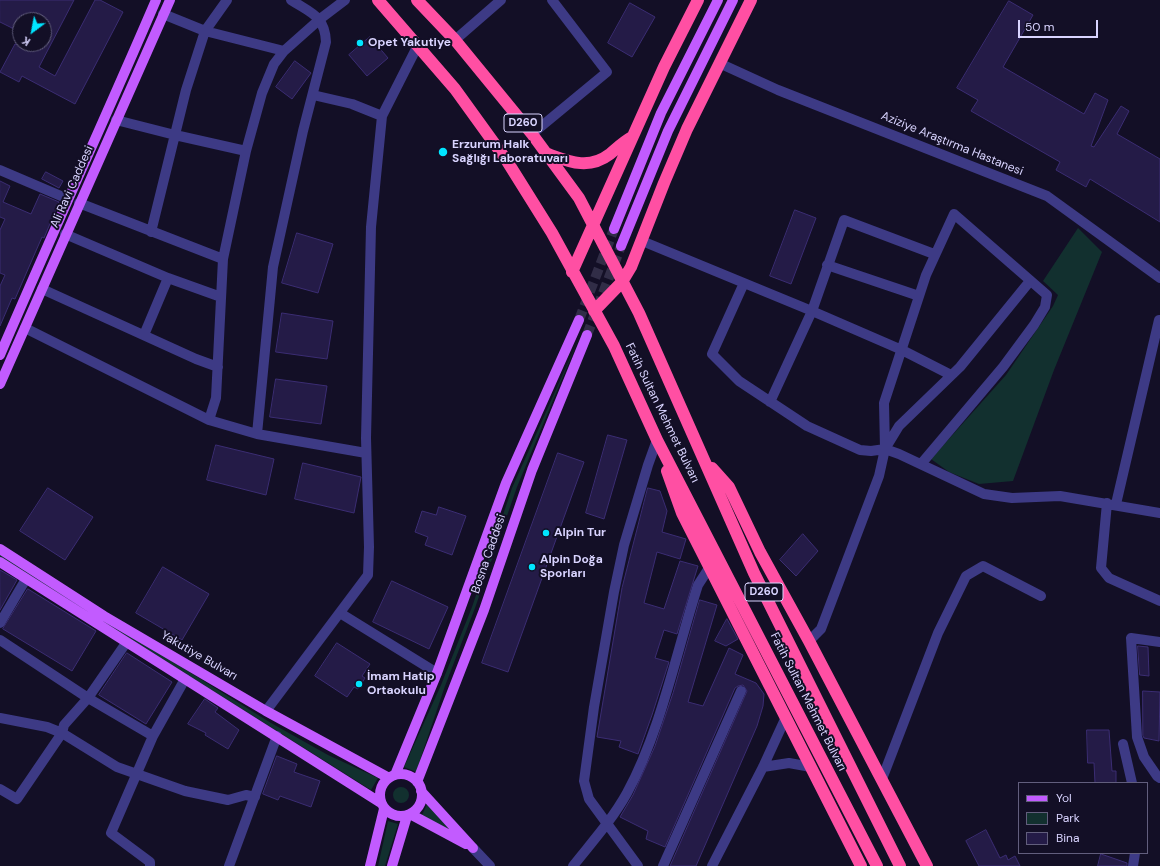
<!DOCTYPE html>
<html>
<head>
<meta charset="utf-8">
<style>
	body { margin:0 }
	#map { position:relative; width:1160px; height:866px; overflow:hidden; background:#130f26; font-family:"DM Sans",sans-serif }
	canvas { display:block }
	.legend { position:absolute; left:1018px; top:782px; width:130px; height:72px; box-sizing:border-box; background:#130f26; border:1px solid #625e7d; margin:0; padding:5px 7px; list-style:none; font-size:12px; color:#d9d4ff }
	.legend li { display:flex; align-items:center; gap:8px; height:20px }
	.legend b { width:20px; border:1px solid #625e7d }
	.north { position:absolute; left:12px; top:12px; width:40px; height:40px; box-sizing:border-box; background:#130f26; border:1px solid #625e7d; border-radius:50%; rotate:212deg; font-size:11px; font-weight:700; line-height:16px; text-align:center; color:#d9d4ff }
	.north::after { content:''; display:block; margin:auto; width:14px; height:18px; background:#00e5ff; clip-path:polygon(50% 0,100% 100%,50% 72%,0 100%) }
	.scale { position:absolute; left:1018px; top:20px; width:80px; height:18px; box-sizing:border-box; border:2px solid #d9d4ff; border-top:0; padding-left:5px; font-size:12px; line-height:14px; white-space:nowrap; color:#d9d4ff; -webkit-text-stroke:3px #130f26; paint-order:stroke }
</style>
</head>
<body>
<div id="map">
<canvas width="1160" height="866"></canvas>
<ul class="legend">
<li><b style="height:5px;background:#c25bff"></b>Yol</li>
<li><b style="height:11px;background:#12302f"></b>Park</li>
<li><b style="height:11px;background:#241b47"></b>Bina</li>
</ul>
<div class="north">K</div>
<div class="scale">50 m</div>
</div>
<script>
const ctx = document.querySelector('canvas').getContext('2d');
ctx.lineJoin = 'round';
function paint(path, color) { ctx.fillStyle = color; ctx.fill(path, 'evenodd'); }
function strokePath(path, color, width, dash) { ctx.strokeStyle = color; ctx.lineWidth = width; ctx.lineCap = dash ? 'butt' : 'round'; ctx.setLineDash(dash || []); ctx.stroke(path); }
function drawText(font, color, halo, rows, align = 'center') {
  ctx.font = font + ' "DM Sans",sans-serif'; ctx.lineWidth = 4; ctx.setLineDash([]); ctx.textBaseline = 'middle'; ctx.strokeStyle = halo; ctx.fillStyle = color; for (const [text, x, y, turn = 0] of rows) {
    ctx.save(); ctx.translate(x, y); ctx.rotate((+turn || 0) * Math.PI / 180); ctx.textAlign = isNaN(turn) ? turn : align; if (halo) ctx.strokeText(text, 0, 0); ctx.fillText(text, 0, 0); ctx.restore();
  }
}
const green = new Path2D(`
	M1078,228L1102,252L1054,370L1013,481L979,484L949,472L931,459L1006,375L1053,306L1058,295L1043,281Z
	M579,338L517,487L475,608L445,686L416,772L404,767L441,685L472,607L512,488Z
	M0,554L271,723L328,755L378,778L371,790L0,557Z
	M393 795a8 8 0 1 1 16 0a8 8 0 1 1-16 0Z
	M427,804L453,833L422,815Z
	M388,821L398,824L385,866H378Z`);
const building = new Path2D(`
	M0,0H74L39,67L55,76L95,0H100L123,12L75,104L22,76L19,82L0,72L15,44H44V20H20V32L0,22Z
	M1009,1L1033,15L1003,67L1084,114L1095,93L1108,100L1091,146L1094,147L1121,106L1129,111L1117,134L1160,159V222L1090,179L1086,187L1056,170L1060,162L971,111L978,100L957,88Z
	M630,3L655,17L632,57L608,43Z
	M370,37L388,58L367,76L349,55Z
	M295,61L311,73L292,99L276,87Z
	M46,172L63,181L59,188L42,179Z
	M0,181L10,186L3,202L31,214L40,194L59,202L44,238L42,237L15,299L12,298L0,326V286L5,275L0,273V230L5,219L0,217Z
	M795,210L816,218L791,284L770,276Z
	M297,233L333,244L318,293L282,283Z
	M282,313L333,321L327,359L276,352Z
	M276,379L327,386L321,424L270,417Z
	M608,435L627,440L604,519L586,513Z
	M216,445L274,459L266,495L207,480Z
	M558,453L584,462L508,672L482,663Z
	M303,463L361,477L354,513L295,499Z
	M48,488L93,517L65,560L20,531Z
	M648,488L660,491L667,511L662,532L686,539L680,559L657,552L644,603L664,609L680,561L698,566L677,634L664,630L655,658L669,662L652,715L638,754L619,747L621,741L597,737L622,588Z
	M439,507L466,516L452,555L425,545L428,537L415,532L422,511L436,515Z
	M803,534L818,551L796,576L780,560Z
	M163,567L209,594L182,640L136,613Z
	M0,570L17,580L0,610Z
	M392,581L448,607L429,649L373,622Z
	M28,589L96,631L72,671L3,629Z
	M700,600L717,605L688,702L703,706L729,648L743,655L735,674L756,683L764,694L763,706L757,726L696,866H670L747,691L743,685L738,686L735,688L665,847L646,839L648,831L620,817L633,795L655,746L673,693Z
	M727,619L738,639L726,646L715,641Z
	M337,643L370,664L362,676L365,678L358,689L354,687L347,697L315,676Z
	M1138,646L1148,647L1149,676L1140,675Z
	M127,653L172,682L146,724L99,695Z
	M1143,691L1160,692L1159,741L1144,738L1143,736Z
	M205,699L218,708L215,712L239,730L228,749L205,735L206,733L188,724Z
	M1087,730H1109L1112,771H1116V783H1095L1094,763H1088Z
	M277,756L297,764L294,772L320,781L311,807L280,796L278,800L263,794Z
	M986,830L1000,858L1006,855L1008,860L1015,856L1020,866H979L966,841Z
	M1101,854L1127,863V866H1098Z`);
const majorTunnel = new Path2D(`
	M579,320L614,229
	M587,335L621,246`);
const minor = new Path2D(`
	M163,14L205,31L284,51
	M455,40L501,0
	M719,63L778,90L1047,196L1160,278
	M313,95L352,104L382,116
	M116,120L175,135L246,151
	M532,134L607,72L552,0
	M0,170L68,199
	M79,203L223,259
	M151,232L186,90L205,31L227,0
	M65,234L168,278L221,297
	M642,241L812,311L902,350L951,375
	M827,265L919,296
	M744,283L712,354L739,381L807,426L860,450L871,451L885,449L899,454L984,494L1012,498L1060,496L1160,513
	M42,289L196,359L218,367
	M25,328L209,420L257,434L366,453
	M144,335L168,278
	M770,402L812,311L844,220L934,254
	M209,420L216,398L223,259L246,151L262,93L274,64L284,51L320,19L345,0
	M257,434L273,267L303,131L326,42C325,16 311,13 291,0
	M885,449L884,403L926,275L954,214L1047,295L1045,307L1034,325L1003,367L921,464
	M1107,503L1101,568L1109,578L1160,601
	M1116,504L1159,320
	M340,613L437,673
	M0,623L26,579
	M0,640L88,698L153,736
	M809,641L821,629L879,476L885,449L899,426L960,367L1030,281
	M1160,642L1131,638L1137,737L1144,757L1157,776L1160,778
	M266,711L368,575L369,547L366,438L371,227L382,116L418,45
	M0,718L47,727L62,733L117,767L185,791L228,800L246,795L255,797
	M1123,744L1132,783
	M763,767L789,763L811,767
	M882,779L938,633L966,576L983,566L1041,596
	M0,789L17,799L62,733L64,725L88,698L126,643
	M473,848L490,866
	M150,866V862L111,833L153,736L185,679
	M229,866L277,736
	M573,866C592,842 612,820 627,793C661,730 676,653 698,585L709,568
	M638,866L589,799L584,781L594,707L614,592L624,545L648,465L657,440
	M663,866L741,691
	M712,866L763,767L786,717
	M1133,866L1135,853`);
const major = new Path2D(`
	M614,229L661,113L718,0
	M621,246L668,131L733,0
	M0,355C51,236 105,119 156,0
	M0,384L170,0
	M0,549L104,616L266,711L389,778
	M0,562L381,803
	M380 795a21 21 0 1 1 42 0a21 21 0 1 1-42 0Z
	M395,775L437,673L506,483L579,320
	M417,782L484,610L532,470L587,335
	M421,791L473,848
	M410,814L466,844
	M370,866L384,809
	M392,866L407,816`);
const highway = new Path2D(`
	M378,0L455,89L507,161L552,233L614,346L657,440L877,866
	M417,0L455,40L532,134L579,198L639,313L754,573L900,866
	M548,154C570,162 589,170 610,154C617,148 623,142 632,137
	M572,272L664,67L698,0
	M594,311L622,282L631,267L664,183L687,129L751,0
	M712,468L729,487L760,552L809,641L927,866
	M667,471L682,513L861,866`);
const markers = [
	[360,43,4,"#00e5ff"],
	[443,152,5,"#00e5ff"],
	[546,533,4,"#00e5ff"],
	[532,567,4,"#00e5ff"],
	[359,684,4,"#00e5ff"]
];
const shields = [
	[523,123,38],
	[764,592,38]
];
const shieldNames = [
	["D260",523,123],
	["D260",764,592]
];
const poiNames = [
	["Opet Yakutiye",368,43],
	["Erzurum Halk",452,145],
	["Sağlığı Laboratuvarı",452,159],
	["Alpin Tur",554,533],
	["Alpin Doğa",540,560],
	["Sporları",540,574],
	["İmam Hatip",367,677],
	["Ortaokulu",367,691]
];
const streetNames = [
	["Aziziye Araştırma Hastanesi",952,144,22],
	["Ali Ravi Caddesi",72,187,-66],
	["Fatih Sultan Mehmet Bulvarı",662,413,64],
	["Bosna Caddesi",489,554,-71],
	["Yakutiye Bulvarı",199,656,30],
	["Fatih Sultan Mehmet Bulvarı",808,702,63]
];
paint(green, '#12302f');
paint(building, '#241b47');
strokePath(building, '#3b2d73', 1);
strokePath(majorTunnel, '#312d47', 10, [10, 5]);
strokePath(minor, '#3d3a85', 10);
strokePath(major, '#c25bff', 10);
strokePath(highway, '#ff4fa3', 12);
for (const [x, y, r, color] of markers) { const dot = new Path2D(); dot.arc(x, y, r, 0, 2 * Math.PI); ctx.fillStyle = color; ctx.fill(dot); strokePath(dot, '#130f26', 1.5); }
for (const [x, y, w] of shields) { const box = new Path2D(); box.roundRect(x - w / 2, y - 9, w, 18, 3); ctx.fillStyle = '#130f26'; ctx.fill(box); strokePath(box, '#d9d4ff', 1); }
drawText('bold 11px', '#d9d4ff', null, shieldNames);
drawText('bold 12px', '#d9d4ff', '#130f26', poiNames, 'left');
drawText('12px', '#d9d4ff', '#130f26', streetNames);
</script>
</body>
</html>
